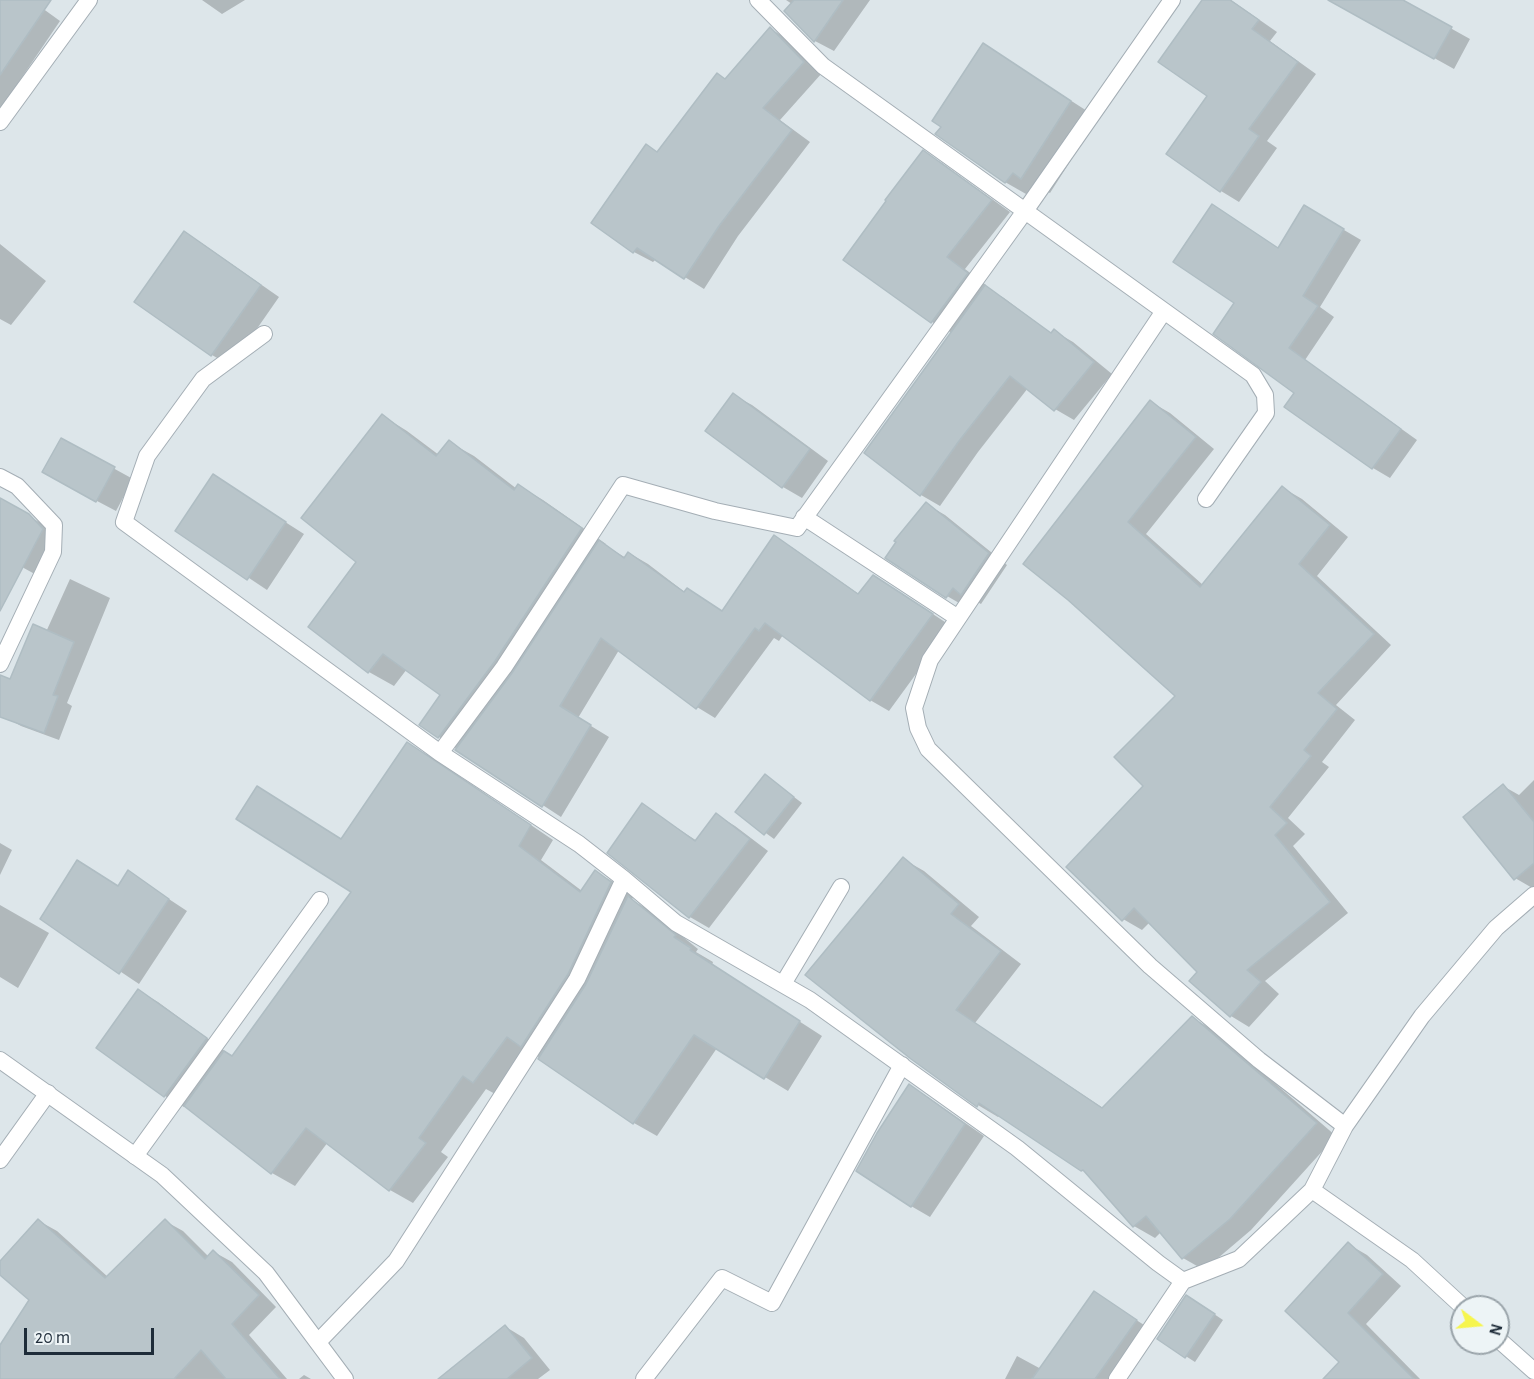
<!DOCTYPE html>
<html>
<head>
<meta charset="utf-8">
<style>
	body { margin:0 }
	#map { position:relative; width:1534px; height:1379px; overflow:hidden; background:#dde6ea; font-family:"Alegreya Sans",sans-serif }
	canvas { display:block }
	.north { position:absolute; left:1450px; top:1295px; width:60px; height:60px; box-sizing:border-box; background:#edf4f6; border:2px solid #9aa4aa; border-radius:50%; rotate:106deg; font-size:16px; font-weight:700; line-height:24px; text-align:center; color:#1e2c39 }
	.north::after { content:''; display:block; margin:auto; width:21px; height:27px; background:#f6f54e; clip-path:polygon(50% 0,100% 100%,50% 72%,0 100%) }
	.scale { position:absolute; left:24px; top:1328px; width:130px; height:27px; box-sizing:border-box; border:3px solid #1e2c39; border-top:0; padding-left:8px; font-size:18px; line-height:21px; white-space:nowrap; color:#1e2c39; -webkit-text-stroke:4px #edf4f6; paint-order:stroke }
</style>
</head>
<body>
<div id="map">
<canvas width="1534" height="1379"></canvas>
<div class="north">N</div>
<div class="scale">20 m</div>
</div>
<script>
const ctx = document.querySelector('canvas').getContext('2d');
ctx.lineJoin = 'round';
function paint(path, color) { ctx.fillStyle = color; ctx.fill(path, 'evenodd'); }
function strokePath(path, color, width, dash) { ctx.strokeStyle = color; ctx.lineWidth = width; ctx.lineCap = dash ? 'butt' : 'round'; ctx.setLineDash(dash || []); ctx.stroke(path); }
const shadow = new Path2D(`
	M0,0H31L60,21L16,86L19,88L0,115Z
	M202,0H245L222,14Z
	M786,0H870L834,51L815,41L792,4Z
	M1204,0H1231L1277,32L1270,41L1316,74L1267,141L1277,148L1239,202L1221,191L1209,95Z
	M1377,0H1400L1470,39L1454,69L1366,20Z
	M771,29L789,40L822,73L780,120L810,142L738,236L704,289L656,259L653,262L634,252L593,223L646,146L659,153Z
	M984,45L1098,118L1050,193L1041,188L1033,198L1005,182L943,126Z
	M923,152L942,163L1010,212L965,269L986,285L984,287L1004,298L1052,334L1054,331L1073,342L1112,374L1074,420L1055,409L1028,388L978,452L940,506L921,495L866,453L952,333L932,322L845,260Z
	M1305,207L1361,240L1320,307L1334,317L1305,360L1417,440L1390,478L1373,468L1296,392L1236,302L1279,249Z
	M184,233L203,244L279,297L231,366L212,355L136,302Z
	M0,244L46,281L11,325L0,319Z
	M733,395L752,405L828,461L802,498L783,487L707,430Z
	M1151,402L1170,413L1214,449L1146,534L1203,585L1283,488L1302,499L1348,537L1317,576L1391,645L1336,705L1355,720L1322,762L1329,767L1288,818L1305,834L1293,846L1348,913L1265,981L1279,994L1249,1027L1231,1016L1199,972L1150,922L1142,930L1123,919L1145,786L1177,696L1069,599Z
	M383,416L407,431L439,455L449,442L474,456L517,489L519,486L543,500L606,544L605,545L626,558L629,553L648,564L686,593L688,590L723,612L775,537L793,548L860,595L892,587L951,626L889,711L870,700L783,635L779,641L774,638L715,718L697,707L619,650L578,718L609,737L561,817L439,737L442,694L407,669L394,686L369,672L310,627L359,562Z
	M62,440L133,479L116,511L63,483Z
	M213,476L304,534L267,590L177,530Z
	M0,500L48,527L42,578L0,555Z
	M926,504L945,515L1007,565L981,604L972,599L966,607L947,596Z
	M70,579L110,598L67,703L72,706L59,740L21,726L7,718Z
	M408,744L431,757L553,840L541,860L582,891L596,872L619,885L633,897L632,900L651,911L698,949L696,952L713,962L712,965L822,1036L788,1091L717,1048L657,1136L634,1123L530,1051L497,1095L486,1089L441,1152L448,1157L413,1203L390,1190L328,1142L295,1186L272,1173L185,1105L184,1107L165,1096L98,1048L139,991L158,1002L233,1057L354,892L342,840Z
	M766,776L802,803L774,839L737,812Z
	M1534,780V889L1515,878L1503,786L1519,795Z
	M642,805L697,841L717,815L735,826L768,851L709,928L690,917L609,852Z
	M0,843L12,850L0,875Z
	M903,859L924,871L979,917L971,926L1021,964L975,1023L1103,1108L1193,1018L1213,1030L1336,1136L1251,1230L1204,1270L1183,1258L1161,1232L1155,1238L1134,1226L1087,1173L1000,1115L998,1117L978,1105Z
	M128,872L187,911L139,984L42,919L119,887Z
	M0,905L49,933L18,988L0,977Z
	M910,1086L928,1097L984,1136L930,1217L911,1206Z
	M39,1221L57,1231L108,1277L165,1221L183,1231L209,1257L214,1252L232,1262L276,1307L249,1335L287,1379H0V1348L31,1300L0,1273V1264Z
	M1348,1244L1367,1255L1401,1286L1366,1324L1420,1379H1325L1342,1362Z
	M1094,1293L1155,1332L1122,1379H1076Z
	M1196,1302L1223,1320L1195,1362L1159,1339Z
	M506,1327L524,1338L550,1370L538,1379H440Z
	M1017,1356L1054,1376L1053,1379H1005Z
	M304,1375L311,1379H299Z`);
const building = new Path2D(`
	M0,0H51L0,75Z
	M794,0H843L814,42L784,11Z
	M1202,0H1230L1259,20L1252,29L1298,62L1249,129L1259,136L1220,192L1166,154L1207,96L1158,62Z
	M1328,0H1403L1452,27L1434,59Z
	M770,27L804,62L763,108L792,130L719,226L684,279L637,248L633,253L591,223L646,144L657,152L717,73L725,79Z
	M983,43L1071,101L1021,179L1013,173L1005,183L935,134L941,127L932,121Z
	M923,150L992,200L947,257L968,273L931,323L843,260L886,201L885,200Z
	M1212,204L1278,248L1304,205L1344,229L1303,296L1318,306L1289,348L1401,429L1372,469L1284,407L1294,393L1213,334L1234,303L1173,262Z
	M184,231L261,285L211,356L134,302Z
	M985,285L1051,333L1054,329L1094,362L1054,411L1010,376L959,441L920,496L864,453Z
	M733,393L810,449L782,488L705,431Z
	M1150,400L1196,437L1128,522L1200,587L1282,486L1330,525L1299,564L1374,634L1318,693L1337,709L1304,750L1311,756L1270,807L1287,823L1275,835L1330,902L1247,970L1261,982L1230,1017L1189,981L1197,972L1134,908L1122,921L1066,867L1143,786L1114,757L1175,696L1068,600L1023,564Z
	M382,414L436,456L449,440L514,490L518,484L582,528L495,661L438,738L419,725L440,695L383,654L368,673L308,627L356,562L301,518Z
	M61,438L115,467L96,502L42,472Z
	M213,474L286,522L247,580L175,531Z
	M0,498L29,514L43,529L0,611Z
	M926,502L989,553L961,595L953,588L946,598L885,558L896,542L894,541Z
	M774,535L858,594L873,575L933,614L870,701L765,623L759,631L755,628L696,709L601,638L560,706L591,725L542,807L455,750L512,673L599,540L624,558L628,552L684,592L687,588L722,611Z
	M33,624L74,642L53,695L58,696L44,733L0,717V675L10,679Z
	M407,742L531,825L519,846L580,892L595,870L611,882L568,974L521,1047L507,1037L473,1083L463,1076L419,1138L426,1143L389,1191L306,1128L271,1174L184,1106L224,1051L232,1056L351,892L236,819L257,786L341,839Z
	M765,774L794,797L764,835L735,812Z
	M1503,784L1534,822V863L1514,880L1463,817Z
	M642,803L695,841L716,813L750,839L689,918L607,853Z
	M903,857L959,904L951,914L1001,951L956,1010L1102,1108L1192,1016L1317,1123L1230,1219L1182,1259L1146,1216L1133,1227L1083,1170L1081,1171L979,1103L977,1107L911,1059L805,975Z
	M77,860L118,886L128,870L169,899L119,974L40,919Z
	M628,896L676,935L674,937L691,948L690,950L800,1021L764,1079L694,1035L633,1124L538,1059L586,984Z
	M138,989L207,1038L164,1097L96,1048Z
	M909,1084L965,1124L911,1207L856,1171L877,1133Z
	M38,1219L105,1278L165,1219L205,1259L213,1250L259,1295L232,1324L280,1379H226L201,1350L174,1379H0V1345L29,1300L0,1275V1261Z
	M1348,1242L1383,1274L1348,1313L1414,1379H1323L1339,1362L1285,1311Z
	M1094,1291L1137,1320L1095,1379H1032Z
	M1186,1295L1215,1314L1185,1358L1157,1339Z
	M505,1325L532,1358L507,1379H438Z`);
const minor = new Path2D(`
	M1172,0L1025,211L1253,375L1265,395L1266,413L1206,499
	M0,122L89,0
	M1164,311L930,660L914,708L918,728L928,749L1150,966L1259,1060L1345,1126
	M264,334L203,379L147,456L124,522L440,753L504,667L623,485L715,511L797,528L1025,211L823,66L758,0
	M0,477L17,486L54,525L53,552L0,664
	M804,517L958,618
	M624,879L676,923L810,1000L1017,1148L1158,1263L1183,1281L1117,1379
	M783,984L841,887
	M135,1156L320,900
	M0,1160L48,1093
	M1312,1190L1412,1260L1463,1307
	M1183,1281L1239,1259L1312,1190L1345,1126L1422,1016L1496,928L1534,895
	M1498,1339L1534,1371
	M318,1342L396,1261L577,979L624,879L579,844L440,753
	M644,1379L722,1278L772,1303L902,1065`);
const tertiary = new Path2D(`
	M0,1060L162,1175L266,1273L345,1379`);
paint(shadow, '#0003');
paint(building, '#b9c5ca');
strokePath(building, '#afbdc3', 1.5);
strokePath(minor, '#a4aeb5', 18);
strokePath(tertiary, '#a4aeb5', 18);
strokePath(minor, '#fff', 16);
strokePath(tertiary, '#fff', 16);
</script>
</body>
</html>
